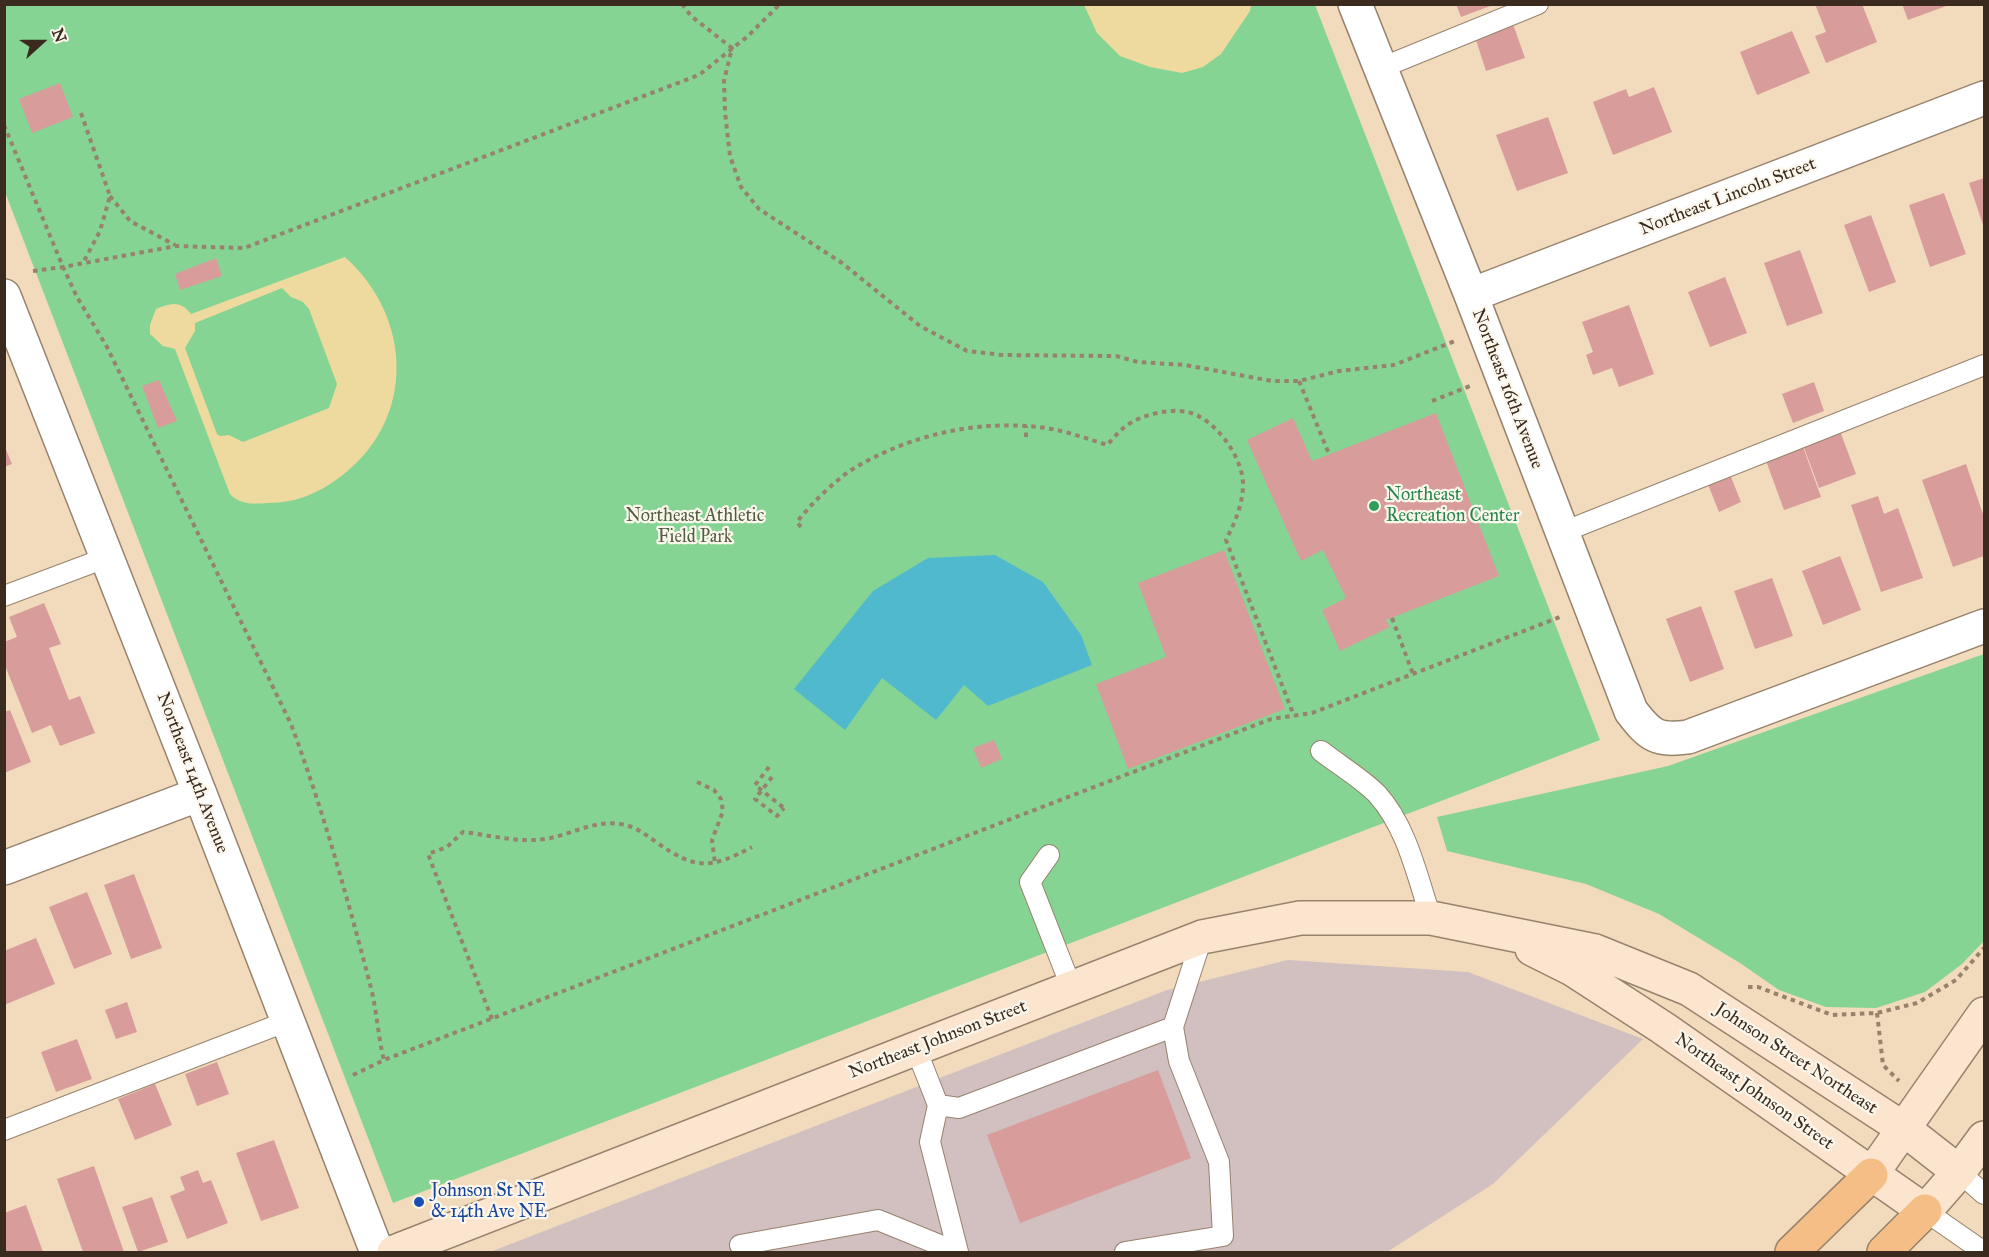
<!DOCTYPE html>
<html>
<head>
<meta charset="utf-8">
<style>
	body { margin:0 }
	#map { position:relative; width:1989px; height:1257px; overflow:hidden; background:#f1dbbc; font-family:"IM FELL Great Primer",serif }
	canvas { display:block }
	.frame { position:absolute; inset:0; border:6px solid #3b2a1e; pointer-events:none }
	.north { position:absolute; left:12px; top:12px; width:60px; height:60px; -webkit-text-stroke:4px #fbf7ec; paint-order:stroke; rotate:69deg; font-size:16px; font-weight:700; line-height:24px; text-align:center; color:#3b2a1e }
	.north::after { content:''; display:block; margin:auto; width:21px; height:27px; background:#3b2a1e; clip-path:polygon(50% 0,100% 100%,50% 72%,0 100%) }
</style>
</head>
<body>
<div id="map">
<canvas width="1989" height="1257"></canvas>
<div class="frame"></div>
<div class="north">N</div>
</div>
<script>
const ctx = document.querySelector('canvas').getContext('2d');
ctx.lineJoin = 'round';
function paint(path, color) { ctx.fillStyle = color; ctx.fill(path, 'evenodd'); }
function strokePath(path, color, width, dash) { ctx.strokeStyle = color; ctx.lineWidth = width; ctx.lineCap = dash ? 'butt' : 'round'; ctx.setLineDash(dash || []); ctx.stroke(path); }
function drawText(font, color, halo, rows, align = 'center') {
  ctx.font = font + ' "IM FELL Great Primer",serif'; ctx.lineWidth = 4.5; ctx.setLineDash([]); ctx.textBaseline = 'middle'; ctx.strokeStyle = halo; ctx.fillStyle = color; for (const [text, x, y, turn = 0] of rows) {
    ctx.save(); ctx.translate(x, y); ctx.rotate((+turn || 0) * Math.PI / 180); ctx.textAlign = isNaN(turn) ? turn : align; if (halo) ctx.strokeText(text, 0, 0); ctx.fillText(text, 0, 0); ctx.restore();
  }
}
const industrial = new Path2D(`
	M1288,960L1468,972L1643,1039L1493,1184L1387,1252H490L1167,990Z`);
const green = new Path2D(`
	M5,5H1315L1600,740L393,1203L5,192Z
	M1984,654V941L1962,964L1925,992L1876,1008L1826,1007L1779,990L1740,963L1659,914L1586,884L1447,851L1437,817L1668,766Z`);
const sand = new Path2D(`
	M1084,5H1251L1250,11L1221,54L1203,67L1182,73L1150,67L1120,56L1097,33Z
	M345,257C412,317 416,417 344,474C321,492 298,503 268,503C254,504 240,505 230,494L175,349L163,346L150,334V325L156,309C171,303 180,300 191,314ZM282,288L291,297L303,302L309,309L337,384L329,408L243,442L229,435L220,436L217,434L185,348L195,331V323Z`);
const water = new Path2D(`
	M995,555L1043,582L1081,635L1092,665L988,706L964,685L936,720L882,678L845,730L794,689L873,591L928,558Z`);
const building = new Path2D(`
	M1456,4H1493V5L1461,17Z
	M1815,4H1862L1877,42L1826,63L1815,36L1826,32Z
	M1902,4H1949V5L1908,20Z
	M1513,24L1525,58L1486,71L1475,37Z
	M1792,31L1810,73L1757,95L1740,52Z
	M60,83L73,117L32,133L19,99Z
	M1654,87L1672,132L1613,155L1593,102L1626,89L1629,97Z
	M1548,117L1568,173L1517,191L1496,135Z
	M1984,178V228L1969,183Z
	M1944,193L1966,254L1930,267L1909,205Z
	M1871,215L1896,282L1869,292L1844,225Z
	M1800,250L1823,313L1787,326L1764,263Z
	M216,258L222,276L180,290L175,274Z
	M1725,277L1747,333L1710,347L1688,292Z
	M1629,305L1654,374L1619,387L1612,368L1593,375L1586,355L1593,352L1582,322Z
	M159,380L177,421L158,428L142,386Z
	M1814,382L1824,411L1793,423L1782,394Z
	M1436,413L1499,576L1386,620L1390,627L1340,651L1322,610L1346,598L1323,550L1301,561L1247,440L1293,418L1312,461Z
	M1840,431L1856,474L1819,488L1803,445Z
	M1802,444L1821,497L1784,510L1765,458Z
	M4,445L12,464L4,467Z
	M1966,464L1984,517V556L1953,567L1922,480Z
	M1729,472L1741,502L1719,512L1707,482Z
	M1878,496L1884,514L1898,508L1923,578L1881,592L1851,505Z
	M1224,550L1285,709L1128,769L1096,684L1166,657L1138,583Z
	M1840,556L1861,610L1823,625L1802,571Z
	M1772,578L1793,636L1755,649L1734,591Z
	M44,603L61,644L49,648L69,700L80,696L95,733L60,746L51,725L32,733L4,663V642L17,637L9,617Z
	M1701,606L1724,669L1690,682L1666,619Z
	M10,710L31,762L4,773V712Z
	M994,740L1002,759L981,768L973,748Z
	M134,874L162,948L131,959L104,885Z
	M87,892L112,954L74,969L49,907Z
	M36,938L55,984L4,1005V951Z
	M127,1002L137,1032L116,1039L105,1010Z
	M77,1039L92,1079L56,1092L41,1052Z
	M217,1062L229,1094L197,1106L185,1074Z
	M1158,1070L1191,1158L1020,1223L987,1135Z
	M155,1084L172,1125L135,1140L118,1099Z
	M274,1140L299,1208L261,1221L236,1153Z
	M94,1166L124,1252H83L57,1179Z
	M198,1170L203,1183L211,1180L228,1223L187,1239L170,1196L185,1190L180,1177Z
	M152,1197L168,1242L138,1252L122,1207Z
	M26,1205L43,1252H4V1243H6L4,1213Z`);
const path = new Path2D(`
	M682,4L691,16L732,48L724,81L725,112L730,156L741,187L759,209L842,263L920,326L967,351L1002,355L1116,356L1138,362L1185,365L1272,381H1299L1339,371L1394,365L1455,341
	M81,113L110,196L100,231L83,263
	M4,125L63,267L77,297L107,347L291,724C323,810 348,900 371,988C377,1012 378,1037 384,1060
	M110,196L130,221L175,245
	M33,271L63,267L176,246L244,248L699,75L748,36L780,4
	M1299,381L1329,454
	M1432,401L1470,386
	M1026,437V426
	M801,527L797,522C810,505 839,476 858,466C908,437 968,422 1026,426C1054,427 1080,436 1107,445C1113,439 1119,431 1126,426C1140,415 1170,408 1187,412C1214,417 1243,457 1243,484C1243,504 1235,522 1226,540L1294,716
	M1392,618L1413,674
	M769,767L755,785L784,808
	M697,782L714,790L721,799L723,811L712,840L715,863
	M1748,987H1758L1832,1015L1877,1013L1917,1003L1956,980L1984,948
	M1877,1013L1883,1065L1899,1081
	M492,1019L428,854L447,847L463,832C490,835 518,843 545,839C571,835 593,820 620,824C635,826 645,834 656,842C695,870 711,869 752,847
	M353,1075L384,1060L1271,719L1312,713L1560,617`);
const lane = new Path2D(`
	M1381,68L1538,4
	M1563,532L1984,365
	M4,596L108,557
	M1321,751C1339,765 1361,778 1377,794C1407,827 1417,876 1431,918
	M1049,855L1030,882L1072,989
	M916,1049L938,1105L959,1108L1173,1027
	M938,1105L930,1142L958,1252
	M4,1130L288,1021
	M1959,1172L1984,1194
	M1925,1211L1984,1252
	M740,1245L878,1220L957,1252
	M1125,1252L1223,1236L1219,1162L1179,1061L1173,1027L1202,937`);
const street = new Path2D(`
	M1355,4L1471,295L1631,711C1650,736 1657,741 1688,737L1984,626
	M1471,295L1984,98
	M4,296L200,794L377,1252
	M4,868L200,794`);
const secondary = new Path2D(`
	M1532,949L1572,969L1663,1028L1925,1211L1959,1172L1984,1138
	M1871,1175L1984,1014
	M394,1252L1202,937L1300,918H1431L1595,951L1689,989L1904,1129L1959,1172`);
const highway = new Path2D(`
	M1792,1252L1871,1175
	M1884,1252L1925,1211`);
const pathBridge = new Path2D(`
	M772,777L755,799L777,816L784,808`);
const markers = [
	[1374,506,6,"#2e9e5b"],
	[419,1202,6,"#1a4fb4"]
];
const streetNames = [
	["Northeast Lincoln Street",1728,197,-21],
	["Northeast 16th Avenue",1507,389,69],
	["Northeast 14th Avenue",192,773,69],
	["Northeast Johnson Street",938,1040,-21],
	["Johnson Street Northeast",1796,1059,33],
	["Northeast Johnson Street",1754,1092,35]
];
const leisureNames = [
	["Northeast",1386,496],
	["Recreation Center",1386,517]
];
const parkNames = [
	["Northeast Athletic",695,517],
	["Field Park",695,538]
];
const transitNames = [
	["Johnson St NE",431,1192],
	["& 14th Ave NE",431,1213]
];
paint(industrial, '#d2bfc0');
paint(green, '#85d494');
paint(sand, '#eeda9e');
paint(water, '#50b9cd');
paint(building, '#d89d9b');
strokePath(lane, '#96826d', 22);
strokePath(street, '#96826d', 36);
strokePath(secondary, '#96826d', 36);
strokePath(highway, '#96826d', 36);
strokePath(path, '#96826d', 4, [4.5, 4.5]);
strokePath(lane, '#fff', 20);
strokePath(street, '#fff', 33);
strokePath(secondary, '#fbe5cf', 33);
strokePath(highway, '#f5be86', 33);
strokePath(pathBridge, '#96826d', 4, [4.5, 4.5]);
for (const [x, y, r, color] of markers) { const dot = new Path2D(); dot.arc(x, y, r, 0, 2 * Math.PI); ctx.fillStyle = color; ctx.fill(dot); strokePath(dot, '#fbf7ec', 2); }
drawText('18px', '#3b2a1e', '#fbf7ec', streetNames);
drawText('18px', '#27864d', '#fbf7ec', leisureNames, 'left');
drawText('18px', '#515d41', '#fbf7ec', parkNames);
drawText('18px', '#164399', '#fbf7ec', transitNames, 'left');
</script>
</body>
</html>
